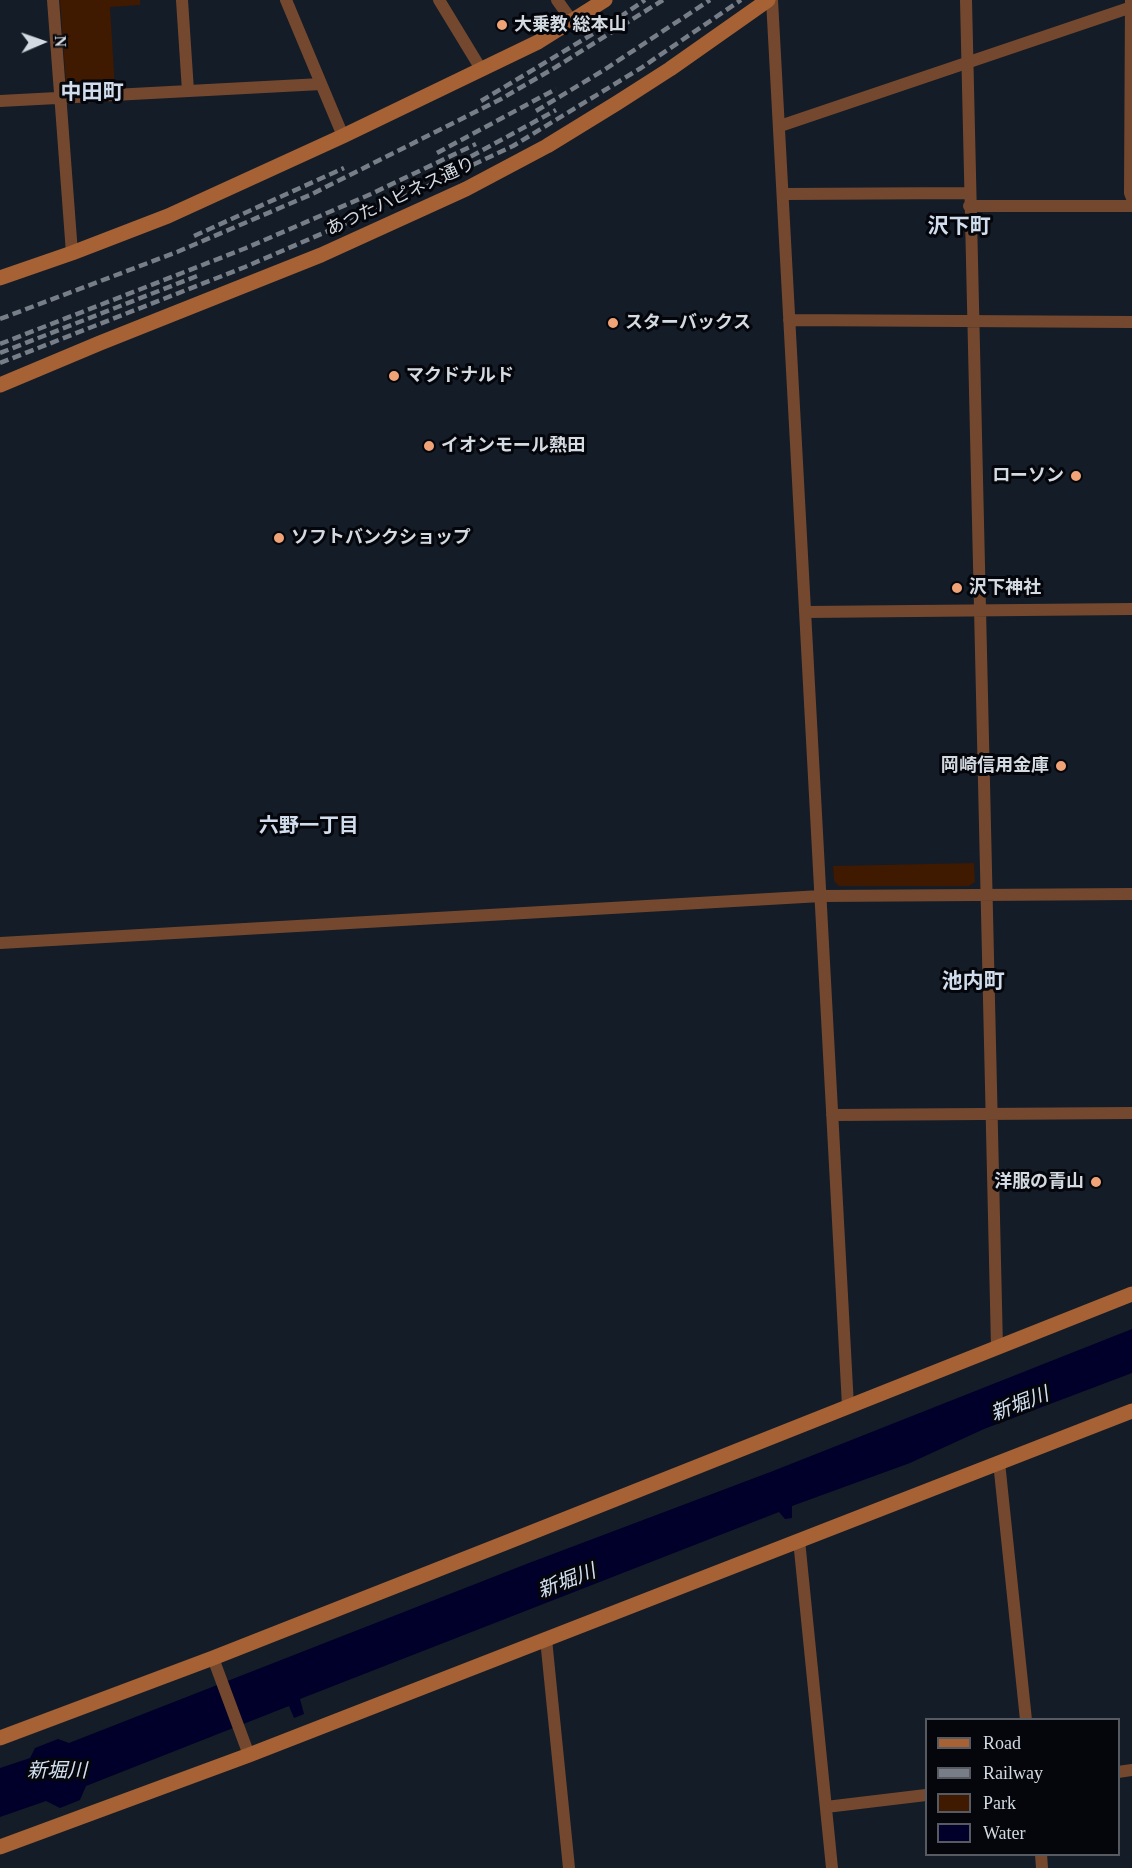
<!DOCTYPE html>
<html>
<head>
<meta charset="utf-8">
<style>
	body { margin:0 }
	#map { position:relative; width:1132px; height:1868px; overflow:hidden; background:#141c27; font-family:"Times New Roman",serif }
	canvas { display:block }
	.legend { position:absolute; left:925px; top:1718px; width:195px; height:138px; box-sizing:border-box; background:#04060b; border:2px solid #575b61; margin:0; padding:8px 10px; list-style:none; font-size:18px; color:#d4dae1 }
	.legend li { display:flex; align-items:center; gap:12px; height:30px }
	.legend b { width:30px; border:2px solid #575b61 }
	.north { position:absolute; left:12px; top:12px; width:60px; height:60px; -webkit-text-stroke:4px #04060b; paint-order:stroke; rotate:88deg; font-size:16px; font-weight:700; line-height:24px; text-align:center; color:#d4dae1 }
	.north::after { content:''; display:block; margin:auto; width:21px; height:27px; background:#d4dae1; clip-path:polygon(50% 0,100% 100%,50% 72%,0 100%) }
</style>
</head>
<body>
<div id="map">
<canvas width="1132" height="1868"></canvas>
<ul class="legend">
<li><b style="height:8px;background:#a66135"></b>Road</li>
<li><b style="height:8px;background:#777e87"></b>Railway</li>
<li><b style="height:16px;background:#3f1900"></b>Park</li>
<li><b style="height:16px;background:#00002a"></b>Water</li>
</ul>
<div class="north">N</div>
</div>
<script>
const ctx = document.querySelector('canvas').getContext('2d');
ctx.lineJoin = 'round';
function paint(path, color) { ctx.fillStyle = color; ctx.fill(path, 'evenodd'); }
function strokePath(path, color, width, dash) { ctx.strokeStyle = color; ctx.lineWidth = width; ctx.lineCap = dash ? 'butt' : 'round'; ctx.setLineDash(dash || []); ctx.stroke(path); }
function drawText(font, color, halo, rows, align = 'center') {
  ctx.font = font + ' "Times New Roman","Noto Sans JP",serif'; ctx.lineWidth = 6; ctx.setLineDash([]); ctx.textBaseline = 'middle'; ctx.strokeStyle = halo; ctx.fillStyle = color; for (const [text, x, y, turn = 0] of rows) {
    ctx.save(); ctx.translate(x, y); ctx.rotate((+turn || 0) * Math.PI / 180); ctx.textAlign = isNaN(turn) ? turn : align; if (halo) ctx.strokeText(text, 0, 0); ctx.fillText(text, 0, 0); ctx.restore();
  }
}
const green = new Path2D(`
	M60,0H140V5L110,7L115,88L72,90L66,85Z
	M974,863L975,882L969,886H839L834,881L833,866Z`);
const water = new Path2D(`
	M1132,1329V1373L984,1429L910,1463L792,1506V1518L785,1519L779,1512L300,1699L304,1714L294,1718L289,1706L86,1786L80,1800L60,1808L46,1801L0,1817V1768L30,1758L35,1748L58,1739L69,1743L529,1563L773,1471Z`);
const street = new Path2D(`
	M53,0L72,253
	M182,0L188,91
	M286,0L343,136
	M439,0L481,69
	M557,0L572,21
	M772,0L848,1406
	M966,0L997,1347
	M1131,1L1130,193L1132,198
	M0,101L321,84
	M780,126L1132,7
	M784,194L969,193
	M969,206H1132
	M789,320L1132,322
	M806,612L1132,609
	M0,943L821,896L1132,894
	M832,1115L1132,1113
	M999,1462L1026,1720
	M799,1540L832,1868
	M546,1639L569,1868
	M213,1658L249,1755
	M1118,1772L1132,1770
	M826,1807L926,1795
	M1041,1854L1042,1868`);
const secondary = new Path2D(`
	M0,278L72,253L168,216L343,136L538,42L605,0
	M0,385L100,343L321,255L466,189L547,146L617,103L670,69L768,0
	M0,1738L213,1658L505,1543L1132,1294
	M0,1847L249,1755L1132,1411`);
const rail = new Path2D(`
	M481,101L611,23L645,0
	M536,111L604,70L710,0
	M437,153L556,89
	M459,163L556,110
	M194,236L344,168
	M0,319L177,252L310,195L501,99L556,67L663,0
	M0,344L246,248L371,194L476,144
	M0,353L197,276
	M0,363L245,267L381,208L513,146L641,68L741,0`);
const markers = [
	[502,25,6,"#efa377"],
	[613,323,6,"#efa377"],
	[394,376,6,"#efa377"],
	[429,446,6,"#efa377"],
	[1076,476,6,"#efa377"],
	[279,538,6,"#efa377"],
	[957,588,6,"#efa377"],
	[1061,766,6,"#efa377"],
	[1096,1182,6,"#efa377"]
];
const poiNames = [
	["大乗教 総本山",514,25],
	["スターバックス",625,323],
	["マクドナルド",406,376],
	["イオンモール熱田",441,446],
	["ローソン",1064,476,"right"],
	["ソフトバンクショップ",291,538],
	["沢下神社",969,588],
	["岡崎信用金庫",1049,766,"right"],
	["洋服の青山",1084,1182,"right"]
];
const streetNames = [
	["あつたハピネス通り",401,197,-25]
];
const neighbourhoodNames = [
	["六野一丁目",309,827]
];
const waterNames = [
	["新堀川",1020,1405,-21],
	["新堀川",567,1582,-21],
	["新堀川",57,1772]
];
const quarterNames = [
	["中田町",92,94],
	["沢下町",959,228],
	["池内町",973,983]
];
paint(green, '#3f1900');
paint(water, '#00002a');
strokePath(street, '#74482e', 12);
strokePath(secondary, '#a66135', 15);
strokePath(rail, '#777e87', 4.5, [9, 4.5]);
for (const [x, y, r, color] of markers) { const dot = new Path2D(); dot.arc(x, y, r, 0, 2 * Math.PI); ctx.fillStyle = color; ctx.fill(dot); strokePath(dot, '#04060b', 2); }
drawText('bold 18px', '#d4dae1', '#04060b', poiNames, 'left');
drawText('18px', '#d4dae1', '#04060b', streetNames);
drawText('bold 20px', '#d1ddec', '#04060b', neighbourhoodNames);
drawText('italic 20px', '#d3e0f0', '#04060b', waterNames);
drawText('bold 21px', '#d1ddec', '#04060b', quarterNames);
</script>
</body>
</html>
